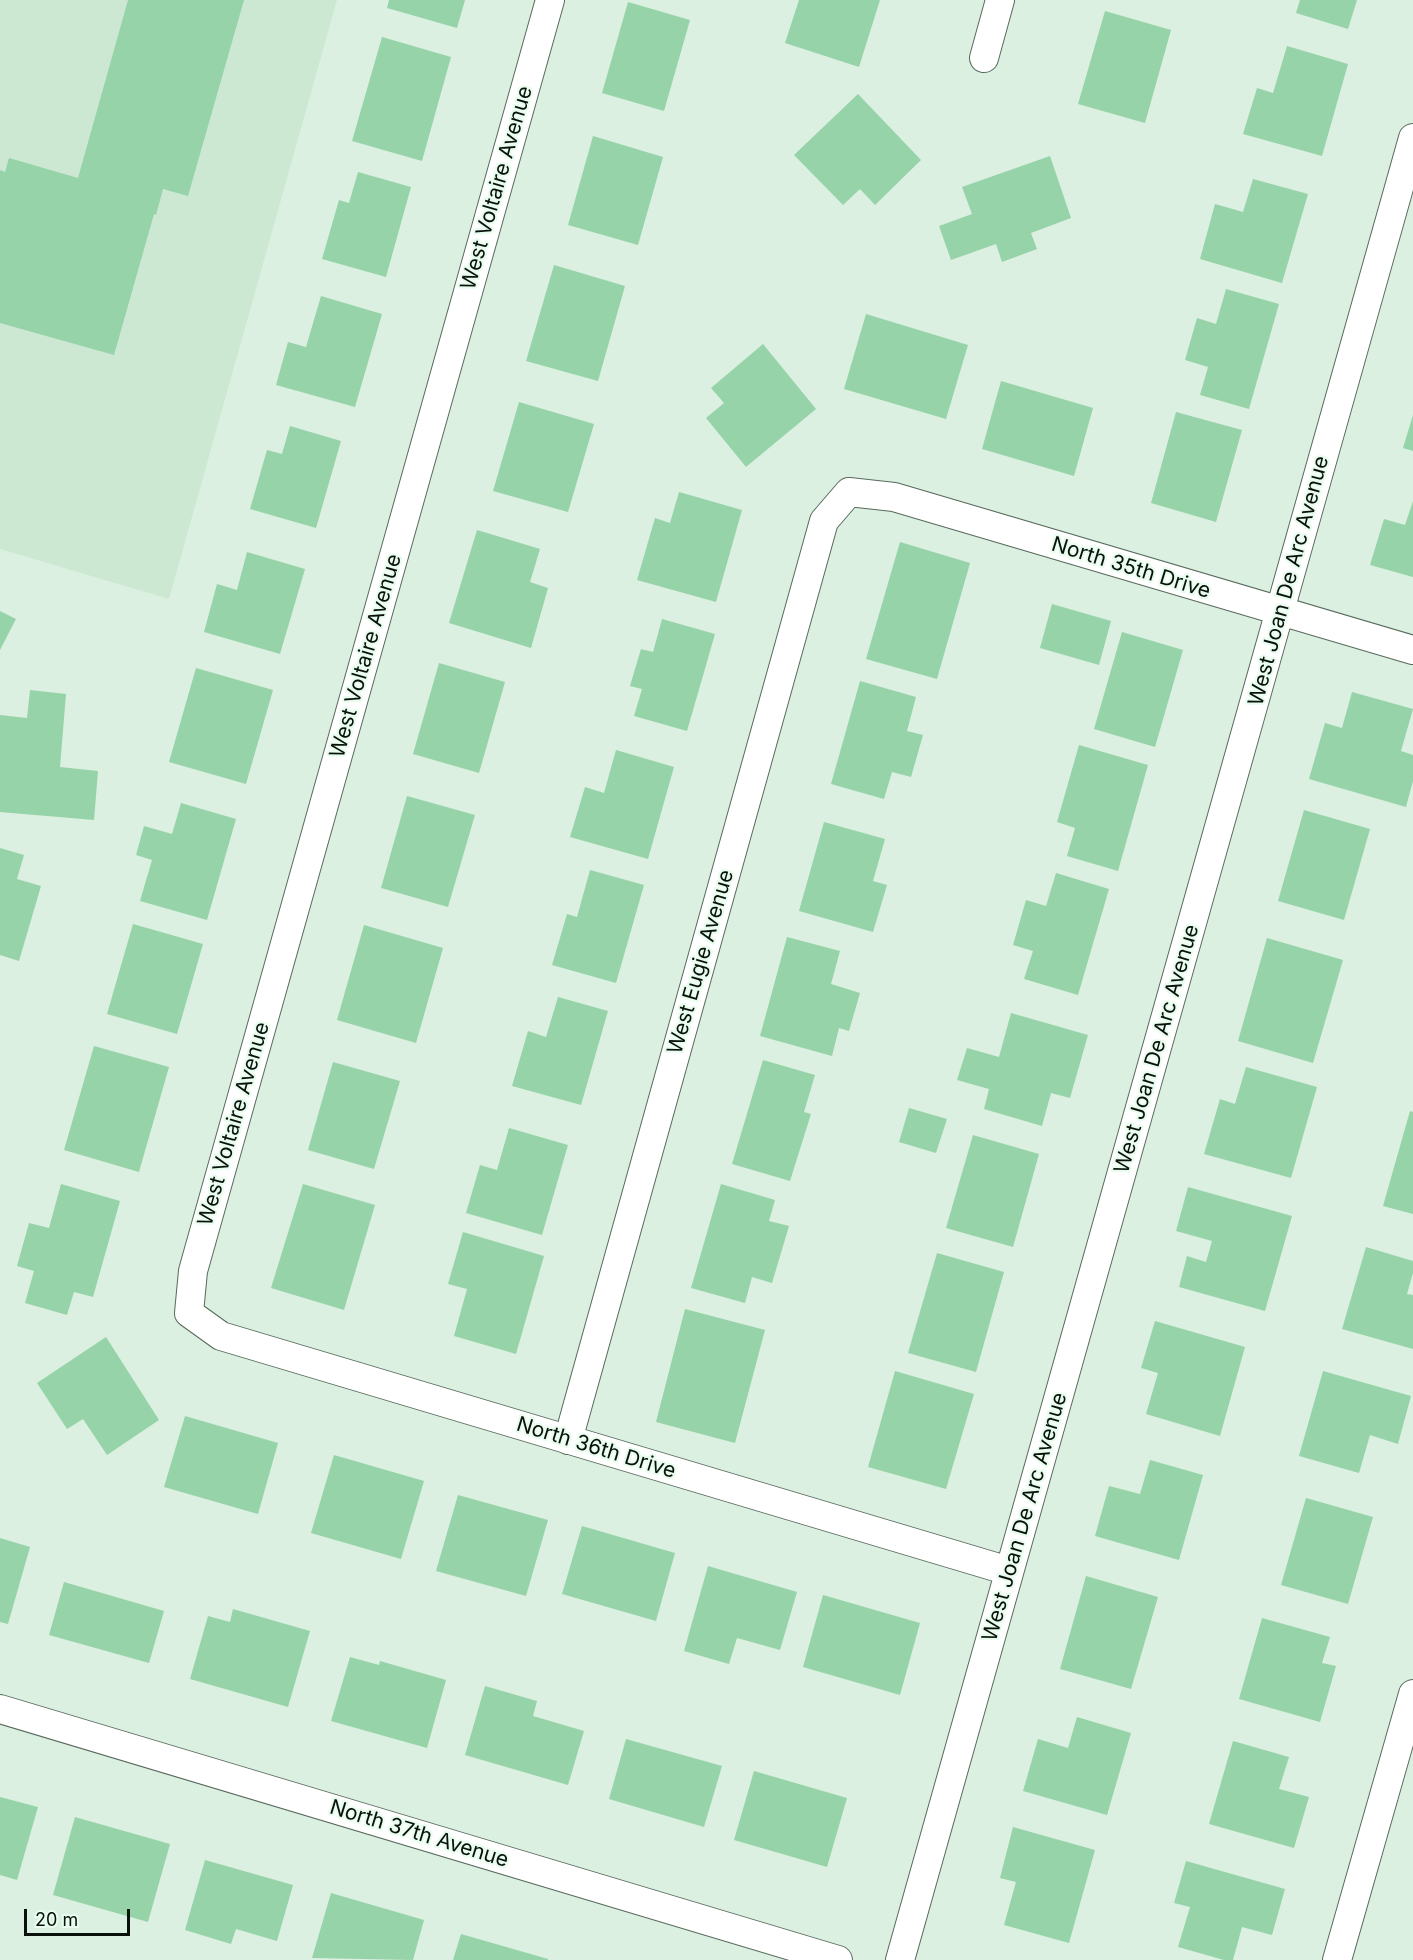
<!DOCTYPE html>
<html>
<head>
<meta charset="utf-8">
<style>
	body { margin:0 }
	#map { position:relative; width:1413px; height:1960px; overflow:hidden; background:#dbf0e0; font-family:Inter,sans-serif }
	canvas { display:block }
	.scale { position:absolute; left:24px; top:1909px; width:106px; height:27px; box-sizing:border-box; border:3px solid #0a110c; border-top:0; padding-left:8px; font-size:18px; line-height:21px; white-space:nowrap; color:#0a110c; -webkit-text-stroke:4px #e8fdee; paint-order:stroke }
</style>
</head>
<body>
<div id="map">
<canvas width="1413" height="1960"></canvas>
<div class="scale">20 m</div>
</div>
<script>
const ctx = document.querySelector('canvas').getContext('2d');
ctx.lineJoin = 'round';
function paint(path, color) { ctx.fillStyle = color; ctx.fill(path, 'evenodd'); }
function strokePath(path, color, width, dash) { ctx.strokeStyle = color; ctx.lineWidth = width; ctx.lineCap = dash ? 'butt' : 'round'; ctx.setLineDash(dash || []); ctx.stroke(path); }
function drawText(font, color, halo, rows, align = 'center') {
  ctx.font = font + ' Inter,sans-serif'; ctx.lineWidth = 4.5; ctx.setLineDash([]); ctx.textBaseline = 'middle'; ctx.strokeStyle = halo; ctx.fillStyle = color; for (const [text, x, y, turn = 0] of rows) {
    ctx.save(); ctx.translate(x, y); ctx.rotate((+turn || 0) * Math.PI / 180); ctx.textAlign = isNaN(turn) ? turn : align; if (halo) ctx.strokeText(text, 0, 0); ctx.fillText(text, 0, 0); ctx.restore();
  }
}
const built = new Path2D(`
	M0,0H337L169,599L0,549Z`);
const building = new Path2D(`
	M128,0H244L188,196L163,189L156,215L154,214L114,355L0,323V170L5,172L9,158L78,178Z
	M389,0H465L457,28L387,8Z
	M799,0H880L859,67L785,43Z
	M1300,0H1357L1348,29L1296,13Z
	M628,2L690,20L664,111L602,93Z
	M1105,11L1171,30L1145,123L1078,104Z
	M382,37L451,57L422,161L352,141Z
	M1287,46L1348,64L1322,156L1243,134L1257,88L1273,93Z
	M858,94L921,160L875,205L860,189L843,205L794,155Z
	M593,136L663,157L638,245L568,225Z
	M1050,156L1071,218L1031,233L1037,249L1002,262L996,244L951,260L939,226L972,214L962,187Z
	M358,172L411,187L386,277L322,259L339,200L349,203Z
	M1253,179L1308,194L1282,283L1200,259L1215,204L1243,212Z
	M554,265L625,286L598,381L526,361Z
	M1226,289L1279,304L1249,409L1200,395L1208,367L1185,360L1197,318L1216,324Z
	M321,296L382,314L355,407L276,385L288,342L306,347Z
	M866,314L968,345L946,419L844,389Z
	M763,344L816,409L746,467L706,418L724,403L711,388Z
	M1001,381L1093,408L1074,476L982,449Z
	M519,402L594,424L568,512L493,491Z
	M1176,412L1242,430L1216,522L1151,503Z
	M1413,415V451L1403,448Z
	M290,426L341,441L316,528L250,509L267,450L282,454Z
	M679,492L742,510L716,602L637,580L655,518L670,523Z
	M1413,501V577L1370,565L1384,519L1405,525Z
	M477,530L540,549L530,582L548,588L531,648L449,623Z
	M900,542L970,563L937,679L866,659Z
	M247,552L305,569L280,654L204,632L217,584L237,590Z
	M1052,604L1111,621L1099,665L1040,648Z
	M0,611L16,619L0,650Z
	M662,619L715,634L687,731L634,716L642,689L630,686L641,649L653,652Z
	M1122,632L1183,650L1155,747L1094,729Z
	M439,663L505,682L479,773L413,754Z
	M196,668L273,690L246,784L169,762Z
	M860,681L916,697L907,731L923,735L911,777L892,772L884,799L831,784Z
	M30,690L66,694L60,767L98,771L94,820L0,812V715L27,718Z
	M1352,692L1413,709L1401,751L1413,755V781L1406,807L1309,779L1325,723L1342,728Z
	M1079,745L1148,765L1118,871L1067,856L1075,828L1057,822Z
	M616,750L674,767L648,859L570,837L585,787L604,793Z
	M407,796L475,815L448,907L381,888Z
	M181,803L236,819L207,920L140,901L152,860L136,855L144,826L172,834Z
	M1304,810L1370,829L1344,920L1278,901Z
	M824,822L885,839L873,881L887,885L873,932L799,911Z
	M0,848L24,855L17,879L41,886L19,961L0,955Z
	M590,870L644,885L616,983L552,965L567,914L577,917Z
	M1056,873L1109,889L1078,995L1024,979L1033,951L1013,945L1026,900L1046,906Z
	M133,924L203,944L177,1034L107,1014Z
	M364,925L443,948L416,1043L337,1020Z
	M787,937L840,951L831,984L860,993L849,1031L839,1028L832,1056L760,1036Z
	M1267,938L1343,960L1313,1063L1238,1041Z
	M558,997L608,1011L581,1105L512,1086L528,1031L546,1037Z
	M1011,1013L1088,1035L1070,1098L1051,1093L1042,1126L984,1109L989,1089L957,1080L967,1048L999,1057Z
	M94,1046L169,1067L139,1172L64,1150Z
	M763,1060L815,1075L804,1112L811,1114L790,1181L732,1164Z
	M333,1062L400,1081L374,1169L308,1150Z
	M1246,1067L1317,1087L1291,1178L1204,1154L1220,1099L1235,1104Z
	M909,1108L947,1119L936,1153L899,1142Z
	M1410,1111L1413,1112V1214L1383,1206Z
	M509,1128L568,1145L542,1235L466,1213L480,1165L497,1170Z
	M973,1135L1039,1154L1013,1247L946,1228Z
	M61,1184L120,1201L93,1297L74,1292L67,1315L25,1303L34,1271L17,1266L29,1223L49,1228Z
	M303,1184L375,1205L344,1310L271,1288Z
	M721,1184L775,1200L769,1221L789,1226L772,1283L752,1277L745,1303L691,1288Z
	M1188,1187L1292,1216L1265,1311L1179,1287L1187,1256L1206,1262L1212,1241L1176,1231Z
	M463,1232L544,1256L516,1354L454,1336L467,1289L448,1284Z
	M1366,1247L1413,1261V1273L1407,1294L1413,1295V1349L1342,1329Z
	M937,1253L1004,1272L976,1372L908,1353Z
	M685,1309L765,1330L735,1443L656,1422Z
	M1155,1321L1245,1347L1220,1436L1146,1414L1158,1373L1141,1368Z
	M106,1337L159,1420L107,1455L83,1419L67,1429L37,1383Z
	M895,1371L974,1394L946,1489L868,1467Z
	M1323,1371L1411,1396L1398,1444L1370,1435L1359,1473L1299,1456Z
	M185,1416L278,1443L258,1514L164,1487Z
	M334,1455L424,1481L401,1559L311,1533Z
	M1150,1460L1203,1475L1179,1560L1095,1536L1109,1486L1140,1494Z
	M458,1495L548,1520L526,1596L436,1571Z
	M1306,1498L1373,1517L1348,1604L1281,1585Z
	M582,1526L675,1553L656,1621L562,1594Z
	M0,1538L30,1547L8,1624L0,1622Z
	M708,1566L797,1592L780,1650L737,1638L729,1664L684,1651Z
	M1086,1576L1158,1597L1131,1689L1060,1669Z
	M64,1582L164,1611L149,1663L49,1635Z
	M823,1595L920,1623L900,1695L803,1667Z
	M233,1609L310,1631L288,1707L190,1679L208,1616L230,1622Z
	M1262,1618L1330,1637L1322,1663L1336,1666L1320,1722L1239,1699Z
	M350,1657L379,1665L380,1661L446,1680L427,1748L331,1721Z
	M485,1686L537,1701L533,1716L584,1731L568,1785L465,1755Z
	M1077,1717L1131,1733L1107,1815L1023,1791L1038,1739L1068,1748Z
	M626,1739L722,1766L704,1827L609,1799Z
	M1233,1741L1289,1757L1279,1789L1309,1797L1294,1848L1209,1824Z
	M754,1771L847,1798L827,1867L734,1840Z
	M0,1797L38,1807L17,1880L0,1875Z
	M75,1817L170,1844L148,1922L53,1895Z
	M1013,1827L1095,1850L1069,1943L1004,1925L1016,1882L1000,1878Z
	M205,1860L293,1885L277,1941L236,1929L231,1944L185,1930Z
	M1186,1861L1285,1889L1272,1935L1242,1927L1233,1960H1224L1178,1947L1190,1907L1174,1903Z
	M331,1893L424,1920L413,1960L312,1958Z
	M461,1934L548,1959V1960H453Z`);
const street = new Path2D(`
	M550,0L193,1271L189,1313L221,1336L1009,1571
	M984,58L1000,0
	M568,1440L824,521L849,492L894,497L1413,650
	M0,1709L838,1960
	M900,1960L1413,138
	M1337,1960L1413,1694`);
const streetNames = [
	["West Voltaire Avenue",497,188,-74],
	["North 35th Drive",1131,568,17],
	["West Joan De Arc Avenue",1289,581,-75],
	["West Voltaire Avenue",366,656,-74],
	["West Eugie Avenue",701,962,-74],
	["West Joan De Arc Avenue",1157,1049,-74],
	["West Voltaire Avenue",234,1124,-74],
	["North 36th Drive",596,1448,17],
	["West Joan De Arc Avenue",1025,1517,-74],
	["North 37th Avenue",419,1834,17]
];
paint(built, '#cce8d3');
paint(building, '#96d3a8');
strokePath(street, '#586a5d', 30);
strokePath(street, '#fff', 28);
drawText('21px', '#0a110c', '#e8fdee', streetNames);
</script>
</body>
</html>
